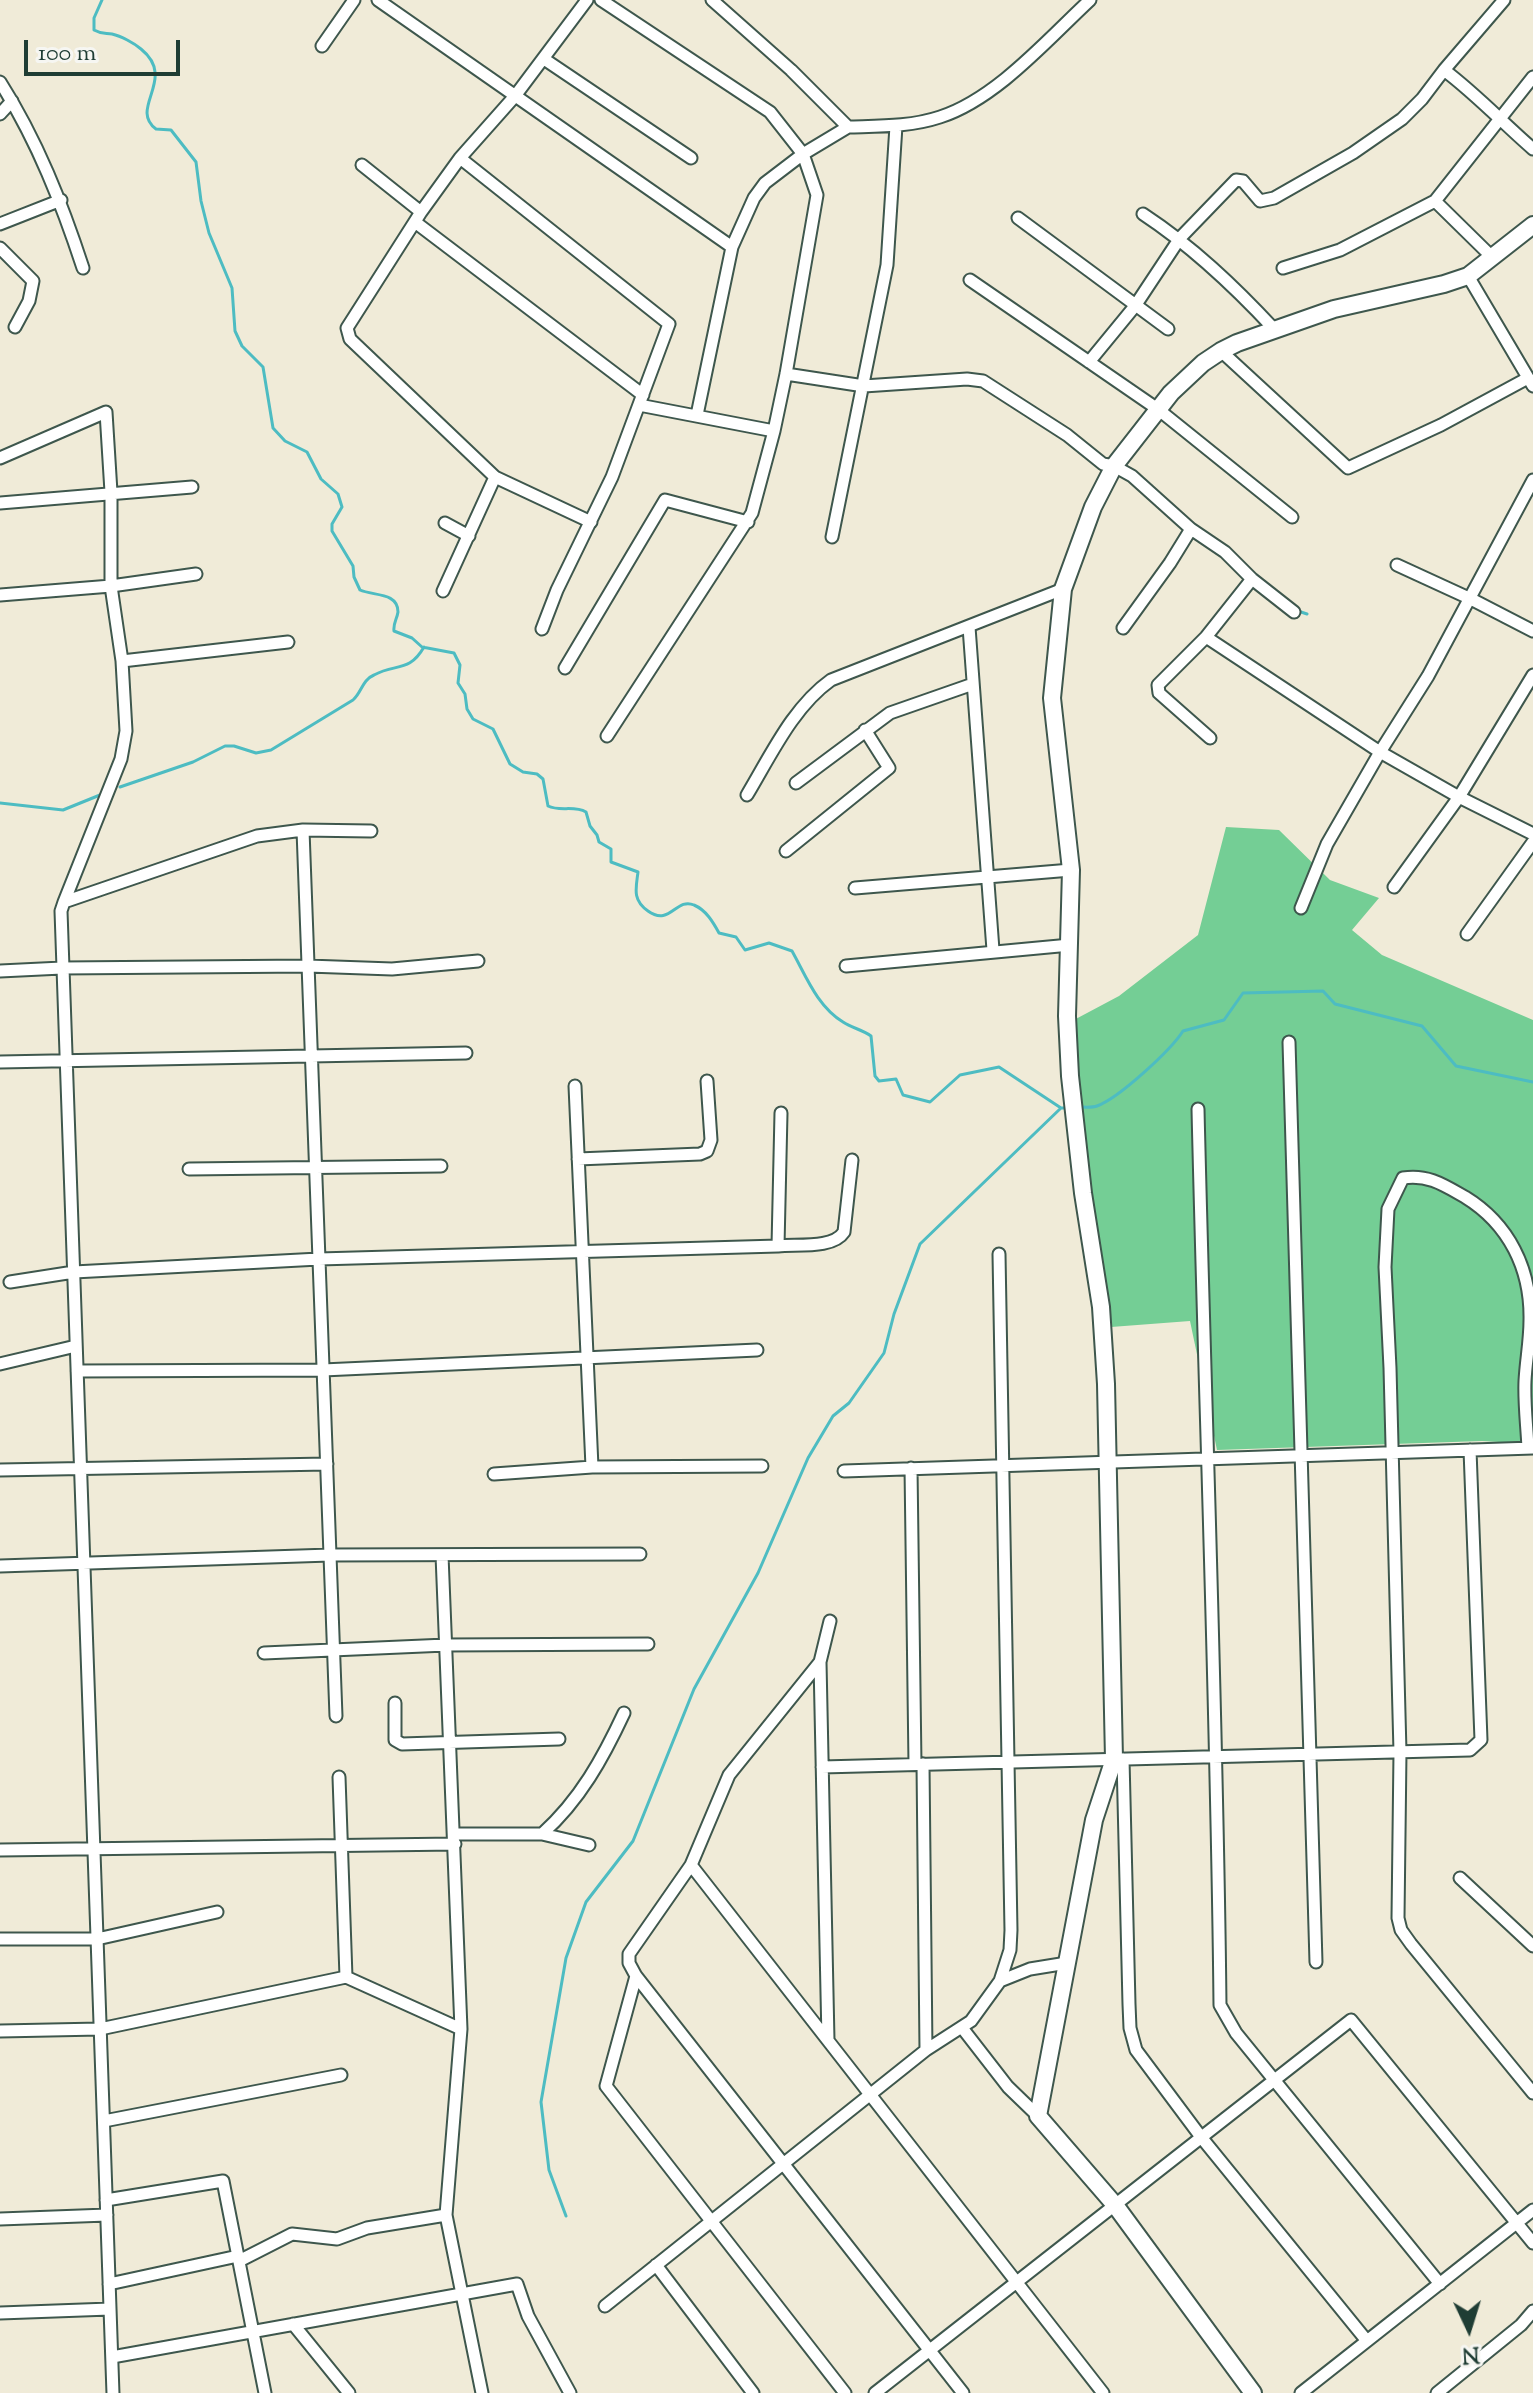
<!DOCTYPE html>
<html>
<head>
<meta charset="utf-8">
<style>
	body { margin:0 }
	#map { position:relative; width:1533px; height:2393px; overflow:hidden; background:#f0ebd8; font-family:"Sorts Mill Goudy",serif }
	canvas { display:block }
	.north { position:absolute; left:1429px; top:2289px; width:80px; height:80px; -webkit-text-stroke:6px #f6f6f2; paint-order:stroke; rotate:176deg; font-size:22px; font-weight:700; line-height:32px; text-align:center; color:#1f3d34 }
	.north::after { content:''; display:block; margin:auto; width:28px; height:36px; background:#1f3d34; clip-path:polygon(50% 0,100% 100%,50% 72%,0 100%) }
	.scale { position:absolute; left:24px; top:40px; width:156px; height:36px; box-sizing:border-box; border:4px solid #1f3d34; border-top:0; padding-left:10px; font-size:24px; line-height:28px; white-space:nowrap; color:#1f3d34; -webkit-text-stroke:6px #f6f6f2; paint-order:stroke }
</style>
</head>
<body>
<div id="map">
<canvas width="1533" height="2393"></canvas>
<div class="north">N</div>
<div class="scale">100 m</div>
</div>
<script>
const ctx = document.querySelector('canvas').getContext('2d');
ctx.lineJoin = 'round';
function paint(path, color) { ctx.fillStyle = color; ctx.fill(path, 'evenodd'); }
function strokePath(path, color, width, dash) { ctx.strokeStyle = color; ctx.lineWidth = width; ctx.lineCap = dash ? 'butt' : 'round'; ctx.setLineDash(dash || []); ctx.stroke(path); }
const green = new Path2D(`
	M1226,827L1279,830L1330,880L1379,898L1352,930L1382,955L1533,1020V1444L1482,1441L1217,1450L1190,1321L1111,1327L1082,1155L1072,1021L1119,996L1198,935Z`);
const stream = new Path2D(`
	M102,0L94,18V30C101,34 104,33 112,34C121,36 134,43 141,49C178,79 128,108 156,129L171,130L196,162L201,201L209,233L232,288L235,331L242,346L263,367L273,428L285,441L307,452L321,479L338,494L342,507L332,524V531L353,566L354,577L360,590C373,596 398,592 398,612C397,619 393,623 394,631L412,638L422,647L454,653L460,665L458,683L465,694L467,709L473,719L493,729L510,764L523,772L537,774L543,779L548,806C560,812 574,805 586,812L590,826L597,835L599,842L611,849V862L638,872C636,888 632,900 648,911C670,927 676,897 694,905C706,910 713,922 719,933L736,937L745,950L769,943L792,951C806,976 817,1006 843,1022C852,1028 863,1030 871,1036L875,1076L879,1081L896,1079L903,1095L930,1102L960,1075L999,1067L1061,1108H1067
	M1298,611L1307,614
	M120,787L193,762L225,746H234L256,753L271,750L353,700C362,692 362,680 374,675C396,663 409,673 424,647
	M0,803L63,810L100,795
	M1078,1107C1084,1107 1092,1108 1097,1106C1119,1098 1171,1050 1183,1031L1224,1020L1243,993L1323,991L1335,1004L1422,1026L1456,1066L1533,1082
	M566,2216L549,2170L541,2102L566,1958L586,1902L633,1841L694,1689L758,1573L808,1458L833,1416L849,1403L884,1353L894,1314L920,1244L1061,1108`);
const street = new Path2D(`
	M378,0L732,247
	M587,0L515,96L460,158L421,212L347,328L350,339L495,477L591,522
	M601,0L770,112L803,154L817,195L786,374L774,431L752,513L607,736
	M712,0L791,70L848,127C878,126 910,127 940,117C996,99 1047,40 1090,0
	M322,46L354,0
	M544,59L691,158
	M1444,70C1476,94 1503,123 1533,149
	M0,82C37,140 62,204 83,268
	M0,114L12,101
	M460,158L669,324L612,477L557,590L542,629
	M362,165L421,212
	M1435,201L1493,258
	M1143,214C1193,247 1234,286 1274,329
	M1018,218L1168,329
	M415,222L643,395
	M0,224L61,200
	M0,248L33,281L29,301L15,327
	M1283,268L1340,250L1435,201L1533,77
	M1468,276L1533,386
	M970,280L1159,410L1292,517
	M1221,351L1348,468L1441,425L1528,378
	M1089,362L1135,306L1180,238L1236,180L1243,181L1260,201L1274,198L1353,153L1402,119L1422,99L1444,70L1504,0
	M786,374L864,386L967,379L983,381L1067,435L1103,464L1114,466L1132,476L1191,529L1225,552L1252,579L1294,612
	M639,405L774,431
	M697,415L732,247L754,198L765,183L803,154L848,127
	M0,458L106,412L111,492V586L122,661L126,731L121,759L64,902
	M0,503L192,487
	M445,523L469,536
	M832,537L887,265L896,126
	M1397,565L1471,599L1533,631
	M443,591L495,477
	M0,595L111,586L196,574
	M969,627L993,950
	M1123,628L1170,563L1191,529
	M1206,637L1380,752L1459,797L1533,834
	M122,661L288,642
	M565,668L665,500L748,522
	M1210,738L1159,693L1158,685L1206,637L1252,579
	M796,783L890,713L973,684
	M747,795C771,755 793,707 831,680L1063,589
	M303,830L336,1716
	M786,851L889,768L865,730
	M1394,887L1459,797L1533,675
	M855,888L1071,870
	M1301,908L1327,844L1380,752L1428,676L1533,480
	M1467,934L1533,842
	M846,966L1070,945
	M0,971L62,968L308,966L392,969L478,961
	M1289,1042L1316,1962
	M0,1062L466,1053
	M575,1086L592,1467
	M1198,1109C1205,1408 1217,1706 1220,2005L1236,2033L1440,2284
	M578,1159L700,1154L707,1151L711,1140L707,1081
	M189,1169L441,1166
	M778,1246C797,1244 833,1249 844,1232L852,1160
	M999,1254L1011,1930L1010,1950L1000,1981
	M10,1282L74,1272L319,1259L778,1246L781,1113
	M0,1364L76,1346
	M77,1371L323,1370L757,1350
	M1528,1448C1527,1426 1524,1403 1525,1381C1526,1361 1530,1341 1530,1320C1531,1269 1509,1224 1465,1197C1444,1185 1428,1174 1403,1178L1388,1209L1385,1267L1390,1368L1400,1752L1398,1918L1401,1930L1411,1944L1533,2093
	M911,1468L915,1764
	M0,1470L327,1464
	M844,1471L1533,1448
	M494,1474L592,1467L762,1466
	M442,1555L461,2029L446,2215L482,2393
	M0,1566L330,1555L640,1554
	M264,1653L446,1645L648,1644
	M820,1662L729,1775L691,1865L629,1954V1963L636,1976L963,2393
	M395,1703V1740L402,1744L559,1739
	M1123,1759L1129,2004L1130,2028L1136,2050L1201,2137L1367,2341
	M923,1764L926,2050
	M822,1767L1470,1750L1481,1740L1470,1450
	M339,1777L346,1977
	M454,1834H542L589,1845
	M542,1834C580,1800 603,1758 624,1713
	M0,1850L455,1844
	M691,1865L1103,2393
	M1460,1878L1533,1946
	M0,1939H97L217,1912
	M636,1976L606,2086L845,2393
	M963,2029L1008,2087L1038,2116
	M0,2031L100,2029L346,1977L461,2029
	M828,2040L820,1662L830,1621
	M104,2121L341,2075
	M106,2200L223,2181L265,2393
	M0,2219L107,2215
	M239,2261L292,2234L337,2239L367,2228L446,2215
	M656,2265L753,2393
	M109,2284L238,2256
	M605,2306L926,2050L971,2021L1000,1981L1030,1969L1067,1963
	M0,2313L110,2309
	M293,2324L349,2393
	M112,2357L517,2284L528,2316L570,2393
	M113,2393L61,911L64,902L257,836L303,830L371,831
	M875,2393L1351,2020L1533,2243
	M1301,2393L1533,2210
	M1437,2393L1521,2325L1533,2311`);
const secondary = new Path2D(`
	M1253,2393L1115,2205L1038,2116L1094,1820L1114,1759L1106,1384L1101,1307L1083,1193L1070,1076L1067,1016L1071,870L1052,698L1063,589L1093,507L1114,466L1171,393L1203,363L1221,351L1237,343L1334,309L1444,284L1468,276L1533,225`);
paint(green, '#74ce95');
strokePath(stream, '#4dbcc2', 3);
strokePath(street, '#3e574d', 15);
strokePath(secondary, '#3e574d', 20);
strokePath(street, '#fff', 11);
strokePath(secondary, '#fff', 16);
</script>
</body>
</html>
